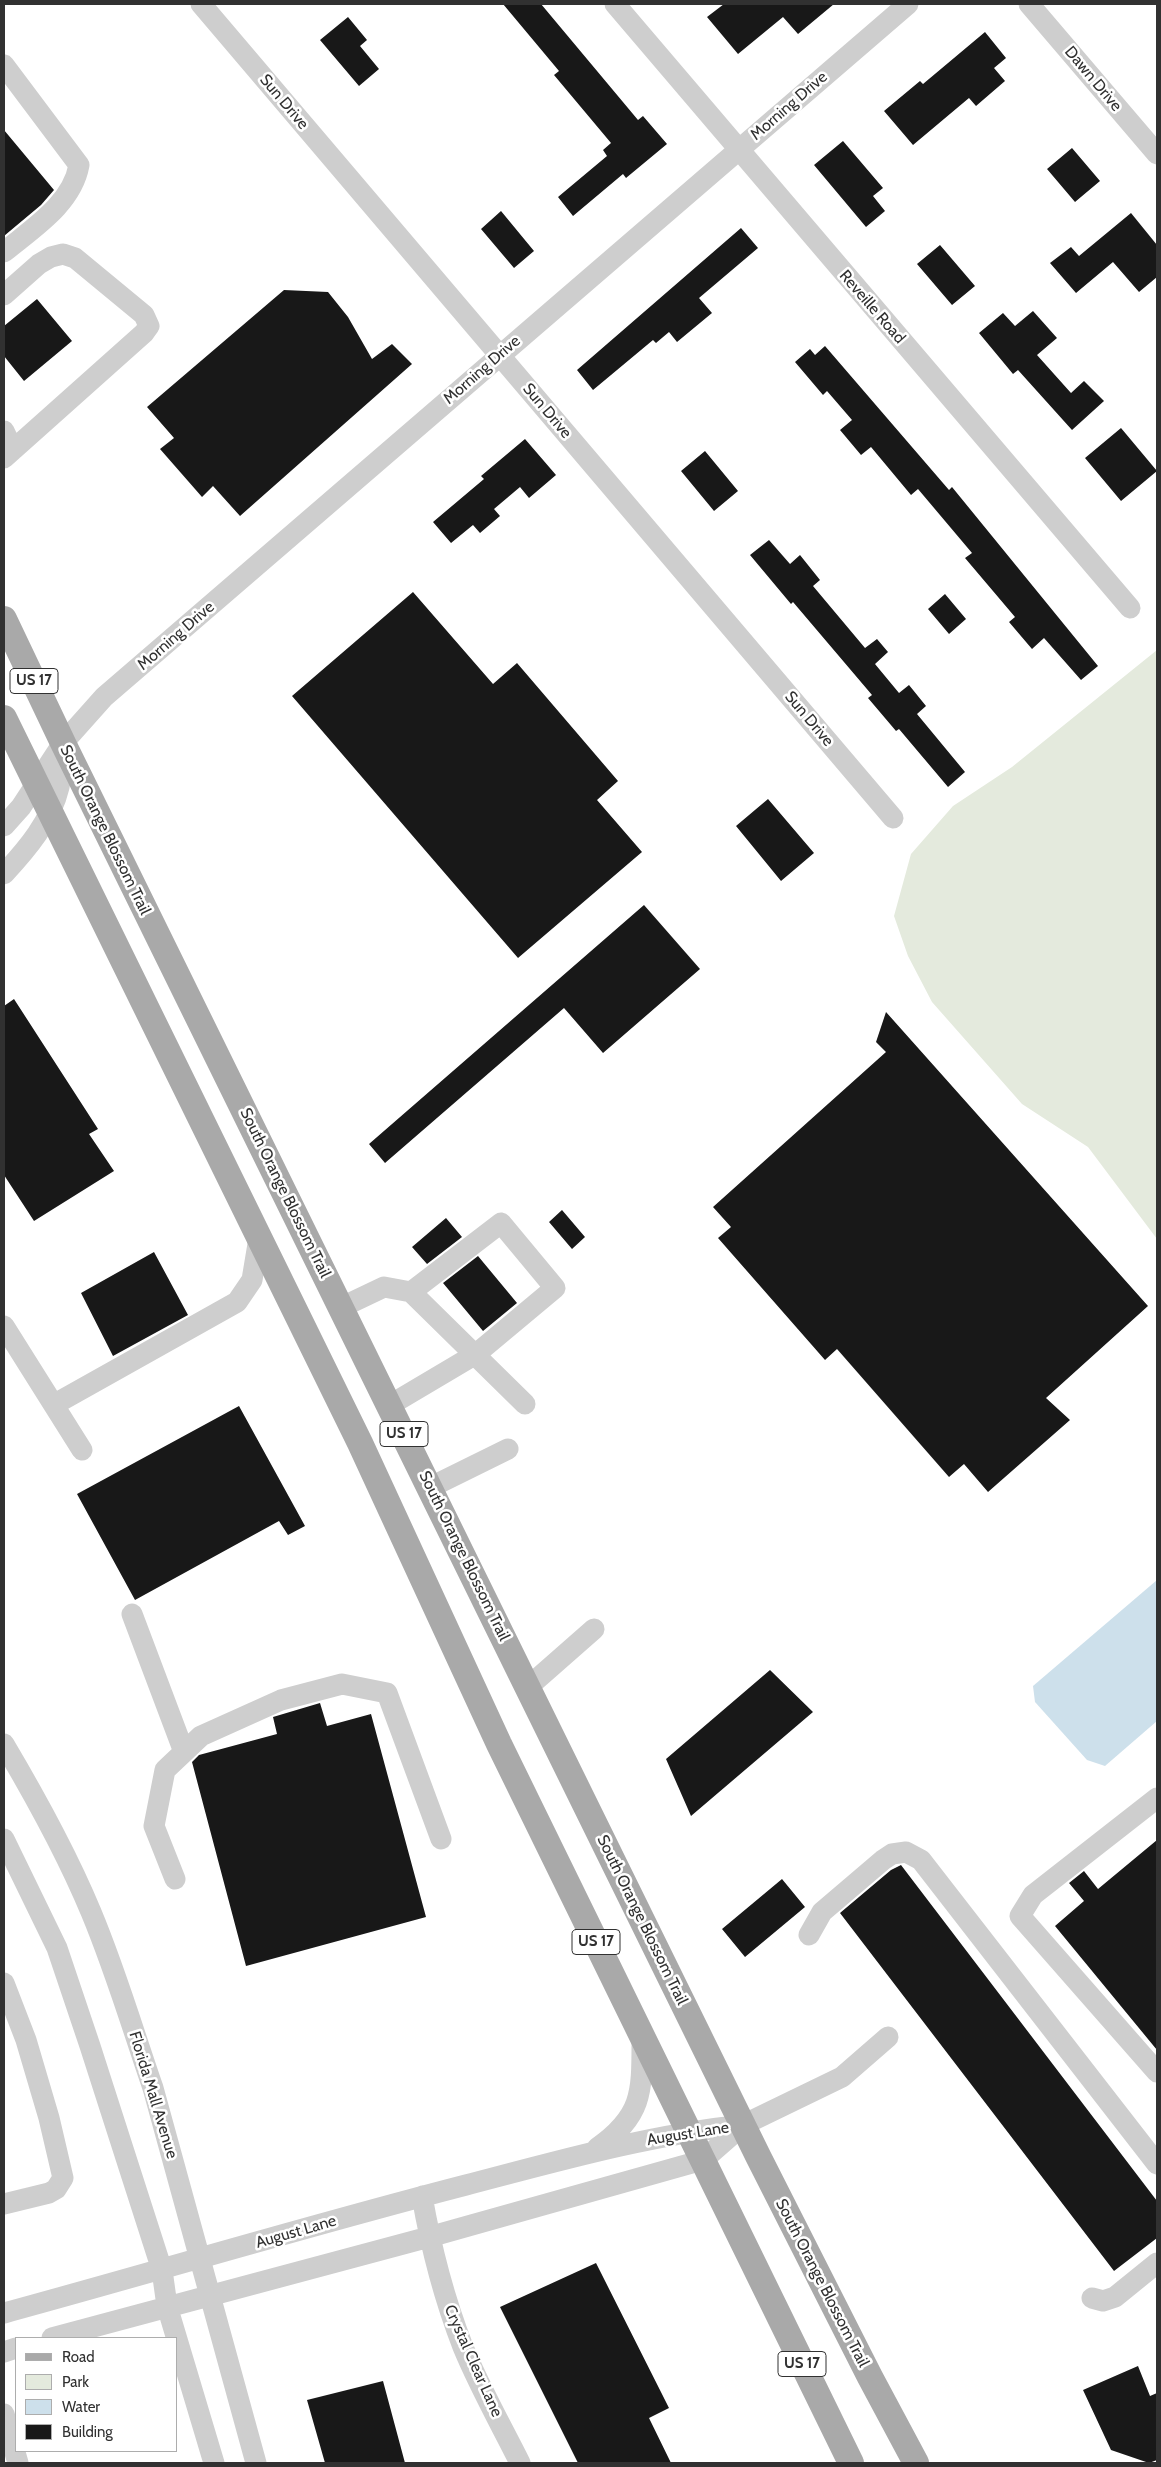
<!DOCTYPE html>
<html>
<head>
<meta charset="utf-8">
<style>
	body { margin:0 }
	#map { position:relative; width:1161px; height:2467px; overflow:hidden; background:#fff; font-family:Cabin,sans-serif }
	canvas { display:block }
	.frame { position:absolute; inset:0; border:5px solid #313131; pointer-events:none }
	.legend { position:absolute; left:15px; top:2337px; width:162px; height:115px; box-sizing:border-box; background:#fff; border:1px solid #adadad; margin:0; padding:6px 9px; list-style:none; font-size:15px; color:#313131 }
	.legend li { display:flex; align-items:center; gap:10px; height:25px }
	.legend b { width:25px; border:1px solid #adadad }
</style>
</head>
<body>
<div id="map">
<canvas width="1161" height="2467"></canvas>
<div class="frame"></div>
<ul class="legend">
<li><b style="height:6px;background:#a9a9a9"></b>Road</li>
<li><b style="height:14px;background:#e4eadd"></b>Park</li>
<li><b style="height:14px;background:#cde0eb"></b>Water</li>
<li><b style="height:14px;background:#181818"></b>Building</li>
</ul>
</div>
<script>
const ctx = document.querySelector('canvas').getContext('2d');
ctx.lineJoin = 'round';
function paint(path, color) { ctx.fillStyle = color; ctx.fill(path, 'evenodd'); }
function strokePath(path, color, width, dash) { ctx.strokeStyle = color; ctx.lineWidth = width; ctx.lineCap = dash ? 'butt' : 'round'; ctx.setLineDash(dash || []); ctx.stroke(path); }
function drawText(font, color, halo, rows, align = 'center') {
  ctx.font = font + ' Cabin,sans-serif'; ctx.lineWidth = 5; ctx.setLineDash([]); ctx.textBaseline = 'middle'; ctx.strokeStyle = halo; ctx.fillStyle = color; for (const [text, x, y, turn = 0] of rows) {
    ctx.save(); ctx.translate(x, y); ctx.rotate((+turn || 0) * Math.PI / 180); ctx.textAlign = isNaN(turn) ? turn : align; if (halo) ctx.strokeText(text, 0, 0); ctx.fillText(text, 0, 0); ctx.restore();
  }
}
const green = new Path2D(`
	M1157,650V1239L1088,1147L1022,1104L932,1002L908,956L894,916L911,854L953,806L1012,767Z`);
const water = new Path2D(`
	M1157,1580V1721L1105,1766L1087,1760L1035,1702L1033,1686Z`);
const building = new Path2D(`
	M503,4H541L638,120L643,116L667,144L626,178L623,174L573,216L558,197L607,156L603,150L611,143L554,75L559,71Z
	M724,4H834L798,34L783,17L738,54L707,17Z
	M348,17L367,40L360,46L379,69L359,86L320,40Z
	M985,32L1006,58L994,68L1005,81L976,106L969,98L913,145L884,111L920,81L923,84Z
	M4,130L54,190L41,205L4,236Z
	M843,141L883,188L873,196L885,211L866,227L814,165Z
	M1072,148L1100,181L1075,202L1047,169Z
	M501,211L534,251L514,268L481,229Z
	M1131,213L1157,245V277L1139,292L1113,262L1076,293L1050,263L1071,247L1079,256Z
	M741,228L758,248L699,298L712,313L677,342L669,332L656,343L653,340L593,390L577,370Z
	M940,245L975,286L952,305L917,264Z
	M284,290L328,292L348,317L372,359L392,344L412,364L240,516L213,486L202,497L160,449L174,438L147,407Z
	M37,299L72,341L24,381L4,356V326Z
	M1033,311L1057,338L1037,355L1071,393L1084,381L1104,401L1072,430L1018,370L1013,374L979,333L1003,313L1015,326Z
	M825,346L949,490L952,487L1098,666L1081,680L1044,638L1032,649L1009,622L1015,617L965,558L972,553L918,489L911,495L871,447L861,455L840,430L852,420L827,391L823,395L795,362L810,349L815,355Z
	M1121,428L1157,471L1121,501L1085,458Z
	M525,439L556,475L529,498L520,487L494,509L500,516L480,533L473,525L451,543L433,522L484,479L481,476Z
	M705,451L738,491L714,511L681,471Z
	M769,540L790,564L800,555L820,580L813,586L865,648L877,639L888,652L875,664L899,693L909,685L926,706L917,714L965,772L948,787L899,729L896,731L868,698L872,695L793,602L791,604L750,555Z
	M413,592L493,684L517,663L618,781L597,800L642,852L518,958L292,696Z
	M945,594L966,619L949,634L928,609Z
	M768,799L814,853L781,881L736,826Z
	M644,905L700,969L603,1053L564,1008L385,1163L369,1144Z
	M14,999L98,1129L89,1134L114,1171L34,1221L4,1175V1006Z
	M886,1012L1148,1306L1046,1398L1070,1420L988,1492L964,1464L949,1477L837,1349L825,1360L718,1238L731,1227L713,1207L886,1052L876,1042Z
	M562,1210L585,1237L572,1249L549,1222Z
	M446,1218L462,1237L427,1264L412,1247Z
	M154,1252L188,1315L113,1356L81,1293Z
	M478,1256L517,1303L483,1331L443,1283Z
	M239,1406L305,1526L288,1535L279,1521L135,1600L77,1494Z
	M770,1670L813,1712L691,1816L666,1759Z
	M320,1703L327,1726L371,1714L426,1917L246,1966L192,1762L199,1755L277,1734L273,1717Z
	M1157,1840V2050L1055,1926L1084,1901L1069,1883L1084,1871L1098,1889Z
	M901,1865L1157,2201V2238L1114,2271L840,1913L891,1870Z
	M782,1879L805,1907L745,1957L722,1929Z
	M596,2263L669,2408L649,2418L671,2463H578L500,2307Z
	M1138,2366L1150,2396L1157,2393V2460L1149,2463L1111,2450L1083,2390Z
	M383,2381L405,2463H325L307,2400Z`);
const minor = new Path2D(`
	M201,4L893,818
	M615,4L1130,608
	M1029,4L1157,154
	M4,65L79,165C72,204 33,228 4,252
	M4,295L39,264L51,257L63,254L75,258L144,315L149,326L144,333L4,458
	M4,431L13,450
	M4,826L21,807L63,743L104,697L908,4
	M4,874C27,849 51,821 59,787C62,775 61,761 62,749
	M411,1292L525,1404
	M342,1307L384,1287L411,1292L501,1223L555,1288L476,1354L390,1405
	M4,1326L82,1450
	M55,1404L237,1302L252,1280L259,1238
	M431,1487L508,1449
	M132,1614L184,1752
	M528,1687L594,1629
	M4,1744C36,1798 67,1854 91,1912C115,1969 133,2030 153,2088L256,2463
	M1157,1798L1033,1895L1020,1916L1157,2072
	M4,1839L57,1948L90,2046L162,2270L167,2306L214,2463
	M175,1879L154,1826L165,1770L201,1736L281,1700L342,1684L387,1693L441,1839
	M809,1935L822,1912L883,1860L892,1854L906,1852L921,1860L1157,2164
	M4,1983L26,2040L49,2118L63,2178L56,2189L49,2193L4,2204
	M597,2148C643,2116 642,2092 642,2039
	M422,2196C431,2248 444,2298 463,2347C479,2386 501,2425 520,2463
	M1092,2298L1103,2301L1115,2297L1157,2263
	M4,2313C158,2271 311,2225 466,2185C558,2161 649,2135 743,2125
	M52,2338L429,2237L703,2160L743,2125L842,2077L888,2037
	M4,2352L16,2348
	M4,2414L18,2463`);
const major = new Path2D(`
	M4,619L63,743L759,2158L870,2377L916,2463
	M4,718L360,1443L499,1744L851,2463`);
const shields = [
	[34,681,48],
	[404,1434,48],
	[596,1942,48],
	[802,2364,48]
];
const shieldNames = [
	["US 17",34,681],
	["US 17",404,1434],
	["US 17",596,1942],
	["US 17",802,2364]
];
const streetNames = [
	["Dawn Drive",1093,79,50],
	["Sun Drive",284,102,50],
	["Morning Drive",789,106,-41],
	["Reveille Road",872,307,49],
	["Morning Drive",482,370,-41],
	["Sun Drive",547,411,50],
	["Morning Drive",176,636,-41],
	["Sun Drive",809,719,50],
	["South Orange Blossom Trail",105,830,64],
	["South Orange Blossom Trail",285,1193,64],
	["South Orange Blossom Trail",464,1556,64],
	["South Orange Blossom Trail",642,1920,64],
	["Florida Mall Avenue",153,2095,73],
	["August Lane",688,2134,-9],
	["August Lane",296,2232,-16],
	["South Orange Blossom Trail",822,2283,63],
	["Crystal Clear Lane",473,2361,66]
];
paint(green, '#e4eadd');
paint(water, '#cde0eb');
paint(building, '#181818');
strokePath(minor, '#cecece', 21);
strokePath(major, '#a9a9a9', 26);
for (const [x, y, w] of shields) { const box = new Path2D(); box.roundRect(x - w / 2, y - 12.5, w, 25, 4); ctx.fillStyle = '#fff'; ctx.fill(box); strokePath(box, '#313131', 1); }
drawText('bold 15px', '#313131', null, shieldNames);
drawText('16px', '#313131', '#fff', streetNames);
</script>
</body>
</html>
